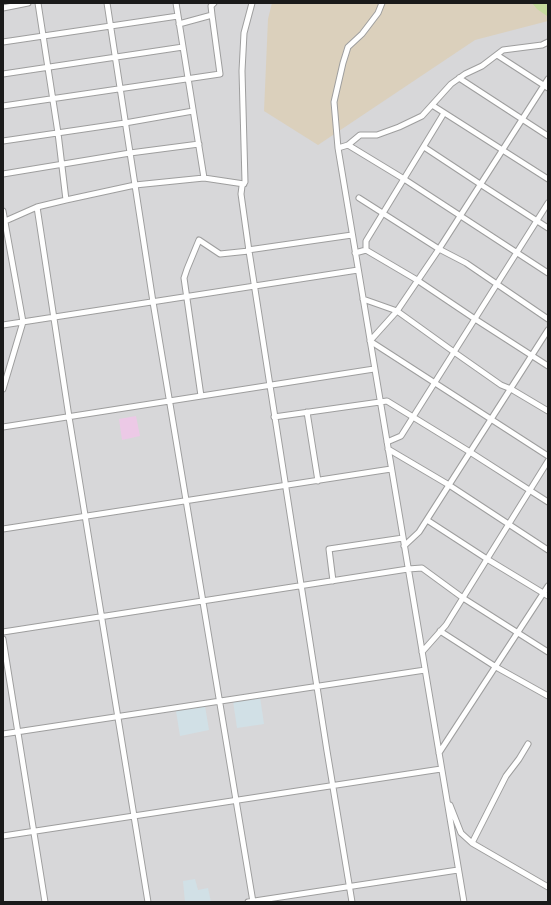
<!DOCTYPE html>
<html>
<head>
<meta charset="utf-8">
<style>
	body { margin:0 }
	#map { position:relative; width:551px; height:905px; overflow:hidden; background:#e9dfec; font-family:"Archivo Narrow",sans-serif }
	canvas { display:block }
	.frame { position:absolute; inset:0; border:4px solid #1a1a1a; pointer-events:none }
</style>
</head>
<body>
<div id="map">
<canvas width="551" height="905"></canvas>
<div class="frame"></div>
</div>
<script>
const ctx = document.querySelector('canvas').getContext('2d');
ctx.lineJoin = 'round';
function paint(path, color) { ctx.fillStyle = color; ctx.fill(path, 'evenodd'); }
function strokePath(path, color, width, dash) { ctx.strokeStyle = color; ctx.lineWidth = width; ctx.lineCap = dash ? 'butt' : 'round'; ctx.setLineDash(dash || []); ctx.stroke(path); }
const residential = new Path2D(`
	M3,3H548V902H3Z`);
const industrial = new Path2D(`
	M260,697L264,724L237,728L233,701Z
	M205,706L209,730L180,736L176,711Z
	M195,879L198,890L208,888L211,902H185L183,881Z`);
const farmland = new Path2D(`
	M136,416L140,436L122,440L119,419Z`);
const wetland = new Path2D(`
	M272,3H548V21L475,40L318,145L264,111L268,19Z`);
const water = new Path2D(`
	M532,3H548V16H547L537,9Z`);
const minor = new Path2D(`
	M38,3L58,133L66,200
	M107,3L153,302L253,902
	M176,3L204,178
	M382,3L378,13L362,34L348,47L343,63L334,102L338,148L464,902
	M3,8L28,3
	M179,24L212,15L211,6L214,3
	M3,42L178,16
	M497,55L548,88
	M3,74L183,47
	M459,78L548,136
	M548,79L439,249L397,311L370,341L548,456
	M432,105L548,179
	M3,106L220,74L212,15
	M3,141L125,123L193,111
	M348,145L404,179L548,273
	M424,147L480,184L548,228
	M338,148L348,145L360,135H377L399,127L422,116L451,84L465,74L482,66L503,50L542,45L548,42
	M3,174L130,153L199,144
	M359,198L439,249L466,263L548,319
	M37,207L69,417L148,902
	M3,211L23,322L3,389
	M3,222L37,207L66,200L135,185L204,178L244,184
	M248,250L352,235
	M366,250V241L444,113
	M249,251L327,751L352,902
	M355,253L366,250L417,280L475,319L548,366
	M363,299L397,311L454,352L501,385L511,389L548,411
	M3,325L358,270
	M201,396L184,278L187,269L199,240L220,254L249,251L241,194L242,186L245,182L242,71L244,33L252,3
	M307,412L318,481
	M274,417L387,401L470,452L548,502
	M3,427L374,369
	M387,442L401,436L548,203
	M388,449L449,485L548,550
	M427,520L487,559L548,596
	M3,529L391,469
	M404,546L419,532L548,330
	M333,581L329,549L403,538
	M440,631L496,667L548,696
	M3,632L408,569L422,568L463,598L548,652
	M3,639L45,902
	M422,652L446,625L548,461
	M3,734L425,670
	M439,753L548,586
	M450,805L461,833L472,843L506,776L519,759L528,744
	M3,836L441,769
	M472,843L548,887
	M248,902L458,870`);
paint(residential, '#d7d7d9');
paint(industrial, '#d1e0e6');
paint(farmland, '#ecc9e6');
paint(wetland, '#dbd0bc');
paint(water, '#c7db9e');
strokePath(minor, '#9e9e9e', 7);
strokePath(minor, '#fff', 5);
</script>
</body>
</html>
